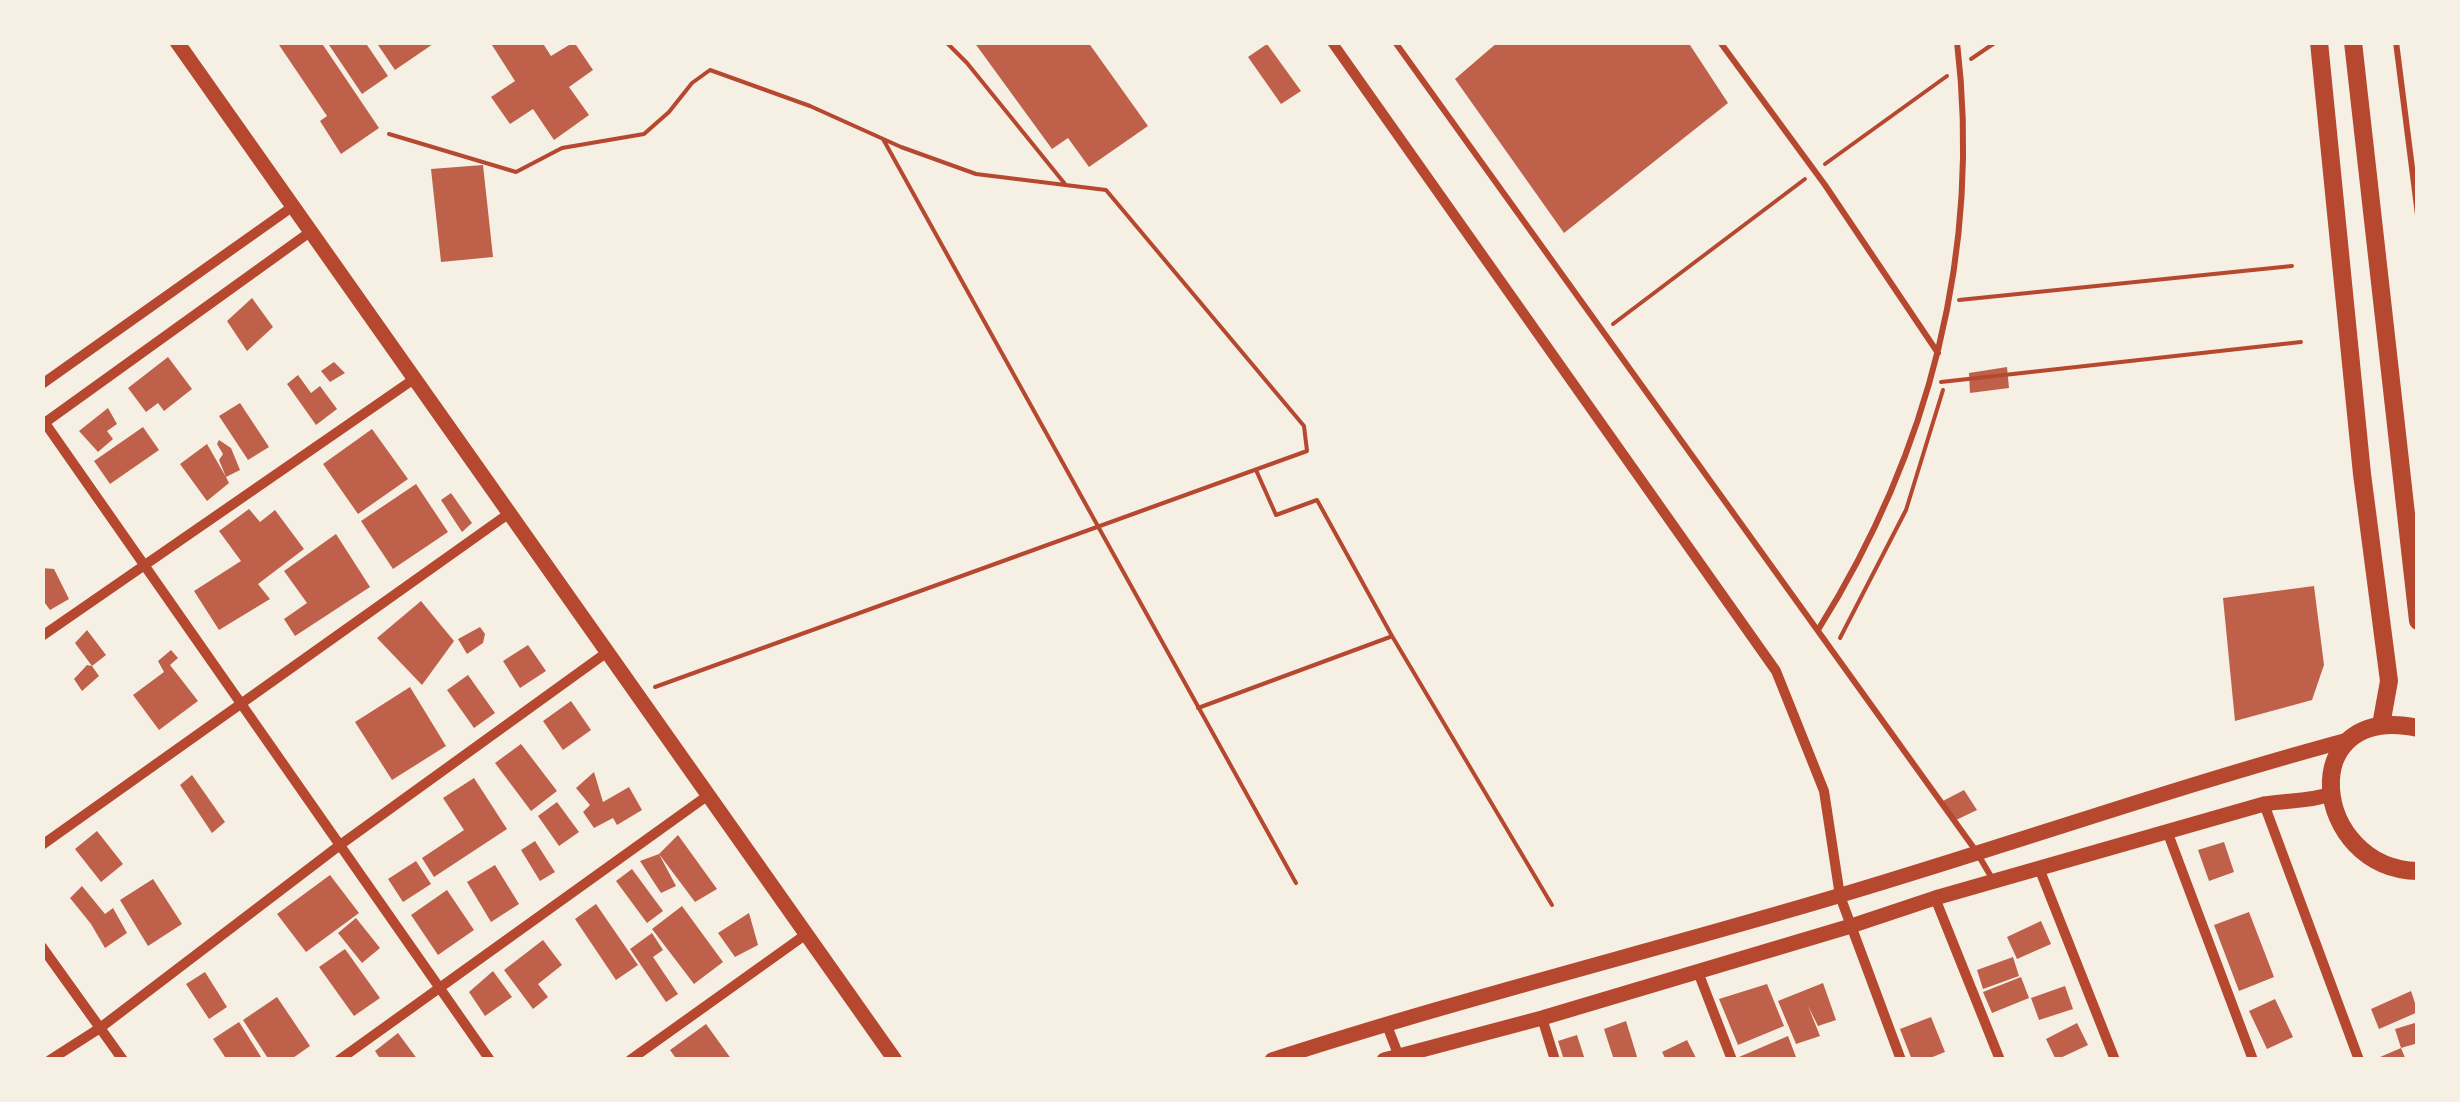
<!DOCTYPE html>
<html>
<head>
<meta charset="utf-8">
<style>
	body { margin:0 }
	#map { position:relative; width:2460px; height:1102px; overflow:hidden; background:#f6efe4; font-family:Quicksand,sans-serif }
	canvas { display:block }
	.frame { position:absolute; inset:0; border:45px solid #f6efe4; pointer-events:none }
</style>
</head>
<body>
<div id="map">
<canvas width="2460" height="1102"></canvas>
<div class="frame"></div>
</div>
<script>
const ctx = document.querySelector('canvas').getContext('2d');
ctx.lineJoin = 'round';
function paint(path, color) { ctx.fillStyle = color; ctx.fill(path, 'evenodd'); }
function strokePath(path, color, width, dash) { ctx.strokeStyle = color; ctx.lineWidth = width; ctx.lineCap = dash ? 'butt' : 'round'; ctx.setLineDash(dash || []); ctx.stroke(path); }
const building = new Path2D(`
	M277,42H321L379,128L341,154L320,121L327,116Z
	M327,42H365L388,76L362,94Z
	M376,42H436L395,70Z
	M490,42H542L551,56L574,42L593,70L569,87L589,115L554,140L533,109L510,124L491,97L515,81Z
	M974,42H1088L1148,126L1089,167L1068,138L1052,149Z
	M1498,42H1688L1728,103L1564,233L1455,79Z
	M1267,44L1301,91L1281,104L1248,57Z
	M483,165L493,257L441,262L431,169Z
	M252,298L273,327L247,351L227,321Z
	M168,357L192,389L164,411L158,403L146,412L128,388Z
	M334,362L345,373L330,382L321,371Z
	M2007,367L2009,388L1970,393L1969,373Z
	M298,375L311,393L320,386L337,409L316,425L287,384Z
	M240,403L269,447L248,460L219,416Z
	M108,408L117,424L107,431L113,439L98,452L79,431Z
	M143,427L159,450L110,484L94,461Z
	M372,429L408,479L358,514L323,464Z
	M219,440L231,448L240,470L226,477L229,483L207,501L180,464L207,444L226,477L219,460L223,454L217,444Z
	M416,484L448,532L393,569L361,521Z
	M451,493L472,523L462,532L441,500Z
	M249,509L260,522L275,510L304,549L258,584L270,599L219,630L194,591L241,561L219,531Z
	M336,534L370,587L295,636L284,619L307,603L284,571Z
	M42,568L54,569L69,599L50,610L42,599Z
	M2314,586L2324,665L2312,700L2235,721L2223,598Z
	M421,601L454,641L422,685L377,638Z
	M480,627L485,634L483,643L467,654L458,639Z
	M87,630L106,655L92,666L99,676L82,691L74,679L87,665L92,666L75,643Z
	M528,645L546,671L520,688L503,661Z
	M171,650L178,658L170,665L198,701L159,730L133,695L164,672L158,661Z
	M468,675L495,713L474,728L447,690Z
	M410,687L446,746L392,780L355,722Z
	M571,701L591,730L563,750L543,721Z
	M521,744L557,791L531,811L495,763Z
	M594,772L603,802L629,787L642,810L617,825L613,818L594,828L583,812L590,805L576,788Z
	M192,775L225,822L212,833L180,785Z
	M474,778L507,829L434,877L422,858L464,830L443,798Z
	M1964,790L1977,810L1954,821L1941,802Z
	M557,802L579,832L559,846L538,816Z
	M97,831L123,864L101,882L75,849Z
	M678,835L717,889L695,902L659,854L676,886L661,893L640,861L659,854Z
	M535,841L555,872L540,881L521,850Z
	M2224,842L2234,872L2209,881L2198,850Z
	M416,861L431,884L403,902L388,879Z
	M495,865L519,904L491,922L467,882Z
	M632,869L663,911L647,923L616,881Z
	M330,875L359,913L306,952L277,914Z
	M153,879L182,924L148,946L120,900Z
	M82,886L105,914L113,908L127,933L105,948L91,924L70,898Z
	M447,890L474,930L438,955L411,915Z
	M596,904L638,965L616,980L575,919Z
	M682,906L723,962L694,984L652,929Z
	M2249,912L2274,977L2239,991L2214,925Z
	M749,913L758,945L735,957L718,933Z
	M356,918L380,948L362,963L338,933Z
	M2041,921L2051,944L2017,959L2007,937Z
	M652,933L663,950L653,957L678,994L666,1002L630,949Z
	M543,940L562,965L538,984L548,997L533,1009L504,970Z
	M345,949L380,998L354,1016L319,967Z
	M2013,957L2019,976L1983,989L1977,970Z
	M493,971L512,997L485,1016L469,992Z
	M205,972L227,1007L209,1019L186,984Z
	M2021,977L2029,998L1992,1013L1983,992Z
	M1823,983L1836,1020L1818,1026L1808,1006L1820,1036L1796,1044L1778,1001Z
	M1767,984L1784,1026L1738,1045L1719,999Z
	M2065,986L2073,1009L2039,1020L2031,998Z
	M2411,991L2418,1012L2379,1029L2371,1009Z
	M277,997L310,1046L290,1060H269L243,1020Z
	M2275,999L2293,1037L2267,1049L2249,1011Z
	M1931,1017L1945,1052L1925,1060H1912L1900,1029Z
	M1626,1021L1638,1060H1614L1604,1029Z
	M239,1022L263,1060H227L213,1039Z
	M2418,1022V1043L2401,1048L2406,1060H2373L2401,1048L2395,1029Z
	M2077,1023L2088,1045L2056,1060L2046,1039Z
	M706,1024L732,1060H677L670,1050Z
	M398,1033L418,1060H381L375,1051Z
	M1577,1035L1585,1060H1564L1558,1041Z
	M1788,1036L1796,1057L1740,1060L1739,1057Z
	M1687,1040L1697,1060H1666L1662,1052Z`);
const path = new Path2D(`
	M946,42L967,63L1065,184
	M1971,59L1996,42
	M389,134L516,172L562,148L644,134L669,112L692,83L710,70L810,106L901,147L976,174L1106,190L1304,426L1307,451L655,687
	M883,139L1296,883
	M1825,164L1947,76
	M1959,300L2292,266
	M1613,324L1805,179
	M1941,382L2301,342
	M1256,470L1276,515L1317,500L1392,636L1552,905
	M1840,638L1906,510L1943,390
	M1198,708L1390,637`);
const service = new Path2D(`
	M1395,42L1976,851L1993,880
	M1720,42L1825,185L1938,353
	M2396,42L2418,215
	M1818,630C1929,453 1982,251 1957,42`);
const minor = new Path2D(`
	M1332,42L1776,671L1824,791L1840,896L1901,1060
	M42,384L292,207
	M45,423L490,1060
	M43,424L310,232
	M42,636L414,379
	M2264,804L2359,1060
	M2167,831L2253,1060
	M42,845L511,512
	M2039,868L2115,1060
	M1935,898L2000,1060
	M42,947L123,1060
	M1698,972L1732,1060
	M1542,1018L1555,1060
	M1386,1023L1400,1059
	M50,1060L100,1028L340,845L606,653
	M339,1060L707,796
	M630,1060L805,935`);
const tertiary = new Path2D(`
	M177,42L895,1060
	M1272,1060C1459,999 1650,952 1838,896C2007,846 2174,787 2344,741
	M1384,1060L1542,1018L1851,926L1935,898L2264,804C2287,800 2309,802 2331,794`);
const secondary = new Path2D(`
	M2319,42L2362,474L2389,681L2381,725
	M2353,42L2418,621
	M2418,728C2293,701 2311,869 2418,871`);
paint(building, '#bf614a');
strokePath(path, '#b5482f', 4);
strokePath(service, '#b5482f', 6);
strokePath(minor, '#b5482f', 10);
strokePath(tertiary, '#b5482f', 15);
strokePath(secondary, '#b5482f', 18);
</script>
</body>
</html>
